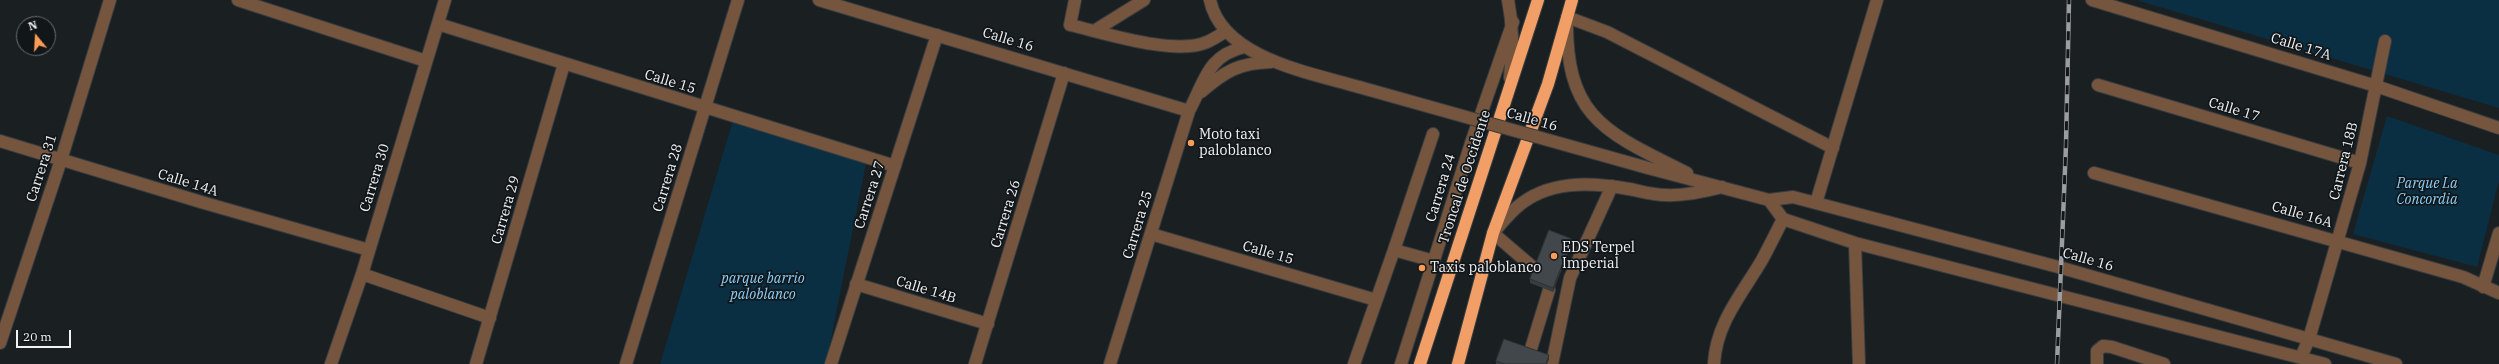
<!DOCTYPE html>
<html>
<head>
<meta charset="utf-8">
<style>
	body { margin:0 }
	#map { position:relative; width:2499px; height:364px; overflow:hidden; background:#1a1f22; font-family:"IBM Plex Serif",serif }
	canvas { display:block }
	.north { position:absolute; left:16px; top:16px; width:40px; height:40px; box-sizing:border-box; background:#111619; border:1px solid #6a6e71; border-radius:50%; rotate:342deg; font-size:11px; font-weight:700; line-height:16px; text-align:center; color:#f0f3f6 }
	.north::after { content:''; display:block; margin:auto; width:14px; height:18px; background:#fd9c56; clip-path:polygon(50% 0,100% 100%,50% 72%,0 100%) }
	.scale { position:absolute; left:16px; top:330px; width:55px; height:18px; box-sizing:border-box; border:2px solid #f0f3f6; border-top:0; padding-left:5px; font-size:12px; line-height:14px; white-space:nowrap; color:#f0f3f6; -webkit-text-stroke:3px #111619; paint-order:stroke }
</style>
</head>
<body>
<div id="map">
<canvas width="2499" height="364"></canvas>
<div class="north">N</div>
<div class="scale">20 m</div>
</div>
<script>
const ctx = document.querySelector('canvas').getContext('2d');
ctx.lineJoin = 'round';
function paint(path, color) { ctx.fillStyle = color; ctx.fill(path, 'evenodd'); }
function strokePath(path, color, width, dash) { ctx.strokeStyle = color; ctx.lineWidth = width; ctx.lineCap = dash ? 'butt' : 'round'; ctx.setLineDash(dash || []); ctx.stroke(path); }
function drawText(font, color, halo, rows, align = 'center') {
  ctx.font = font + ' "IBM Plex Serif",serif'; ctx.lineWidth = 3.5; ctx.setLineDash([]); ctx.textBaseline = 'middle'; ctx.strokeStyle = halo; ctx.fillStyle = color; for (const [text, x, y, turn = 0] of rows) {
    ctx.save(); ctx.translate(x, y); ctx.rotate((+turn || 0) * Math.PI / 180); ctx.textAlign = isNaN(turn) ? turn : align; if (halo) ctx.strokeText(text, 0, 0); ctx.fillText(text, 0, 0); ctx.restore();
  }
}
const green = new Path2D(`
	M2136,0H2499V108Z
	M2387,116L2499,155V181L2477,267L2353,234Z
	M734,117L867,158L826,364H660Z`);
const minor = new Path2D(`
	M238,0L426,61
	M819,0L1189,111
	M1075,0L1070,25C1105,33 1175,56 1207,42C1214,39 1220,35 1226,31
	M1210,0C1222,58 1311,73 1359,87
	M1508,0C1514,29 1512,49 1510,78
	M2092,0L2376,86L2499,128
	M438,24L895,166
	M1094,31L1144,0
	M2098,85L2360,163
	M1201,92C1225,71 1239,63 1271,62
	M0,141L201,202L369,250
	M1648,168L1769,200L1793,197L2062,268L2396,364
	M1687,173C1605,132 1565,118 1567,17L1607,32L1833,148
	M2094,173L2463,277L2499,293
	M1769,200L1783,219L1855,243L2325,364
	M1816,203L1877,0
	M1151,234L1376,300
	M1855,243L1859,364
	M1394,250L1433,134
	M1535,269L1493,233C1500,225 1507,216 1516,208C1547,180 1590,182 1629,189C1640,191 1653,195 1665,195C1684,196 1703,192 1722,187
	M362,274L490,318
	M856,284L988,324
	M2483,287L2499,233
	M0,343L61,160L110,0
	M1530,352L1549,290
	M2301,357L2309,339L2360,163L2385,41
	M331,364L362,274L445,0
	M476,364L564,64
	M626,364L738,0
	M831,364L937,35
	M975,364L1064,73
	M1110,364L1189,111C1205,81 1207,56 1244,47
	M1354,364L1394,250L1434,261
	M1401,364L1471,143L1513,22
	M1552,364L1570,278L1612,186
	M1714,364C1716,323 1742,294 1762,260C1769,247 1776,233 1783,219
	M2097,364V351L2103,346L2112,347L2164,364`);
const highway = new Path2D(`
	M1420,364L1538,0
	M1458,364L1493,233L1548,84L1572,0`);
const rail = new Path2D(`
	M2057,364L2066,145L2069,0`);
const minorBridge = new Path2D(`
	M1359,87L1648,168`);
const wall = new Path2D(`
	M1572,243L1553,292L1530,283V279Z
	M1549,359L1547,364H1496V361Z`);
const shadedWall = new Path2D(`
	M1572,239V243L1553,292V288Z
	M1549,355V359L1547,364H1546Z`);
const building = new Path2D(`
	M1549,230L1572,239L1553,288L1530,279Z
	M1504,339L1549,355L1546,364H1505L1496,361Z`);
const markers = [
	[1191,143,4,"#fd9c56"],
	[1554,256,4,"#fd9c56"],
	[1422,268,4,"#fd9c56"]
];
const streetNames = [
	["Calle 16",1008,40,17],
	["Calle 17A",2301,47,17],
	["Calle 15",670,82,17],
	["Calle 17",2234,110,17],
	["Calle 16",1532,120,16],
	["Carrera 18B",2344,161,-76],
	["Carrera 31",42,168,-72],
	["Troncal de Occidente",1465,177,-72],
	["Carrera 30",375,178,-73],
	["Carrera 28",668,178,-73],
	["Calle 14A",188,183,17],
	["Carrera 24",1441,188,-73],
	["Carrera 27",870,195,-72],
	["Carrera 29",506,210,-74],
	["Carrera 26",1006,214,-73],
	["Calle 16A",2302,215,16],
	["Carrera 25",1138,225,-73],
	["Calle 15",1268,253,16],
	["Calle 16",2088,260,16],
	["Calle 14B",926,290,17]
];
const poiNames = [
	["Moto taxi",1199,135],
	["paloblanco",1199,151],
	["EDS Terpel",1562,248],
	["Imperial",1562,264],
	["Taxis paloblanco",1430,268]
];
const parkNames = [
	["Parque La",2427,184],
	["Concordia",2427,200],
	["parque barrio",763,279],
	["paloblanco",763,295]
];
paint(green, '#0a2f43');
strokePath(minor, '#383d40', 14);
strokePath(highway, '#383d40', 14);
strokePath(minor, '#76553f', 12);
strokePath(highway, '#f29f67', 12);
strokePath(rail, '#9a9ea1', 4.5);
strokePath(rail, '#111619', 3, [9]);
strokePath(minorBridge, '#383d40', 14, []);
strokePath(minorBridge, '#76553f', 12);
paint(wall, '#383d40');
paint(shadedWall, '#2e3234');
paint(building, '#41474b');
strokePath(building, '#2e3234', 1);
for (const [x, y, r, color] of markers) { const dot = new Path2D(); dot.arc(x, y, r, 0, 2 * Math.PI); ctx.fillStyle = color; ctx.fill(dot); strokePath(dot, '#111619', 1.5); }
drawText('14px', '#f0f3f6', '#111619', streetNames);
drawText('14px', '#f0f3f6', '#111619', poiNames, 'left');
drawText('italic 14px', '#8ccffa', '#111619', parkNames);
</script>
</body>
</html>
